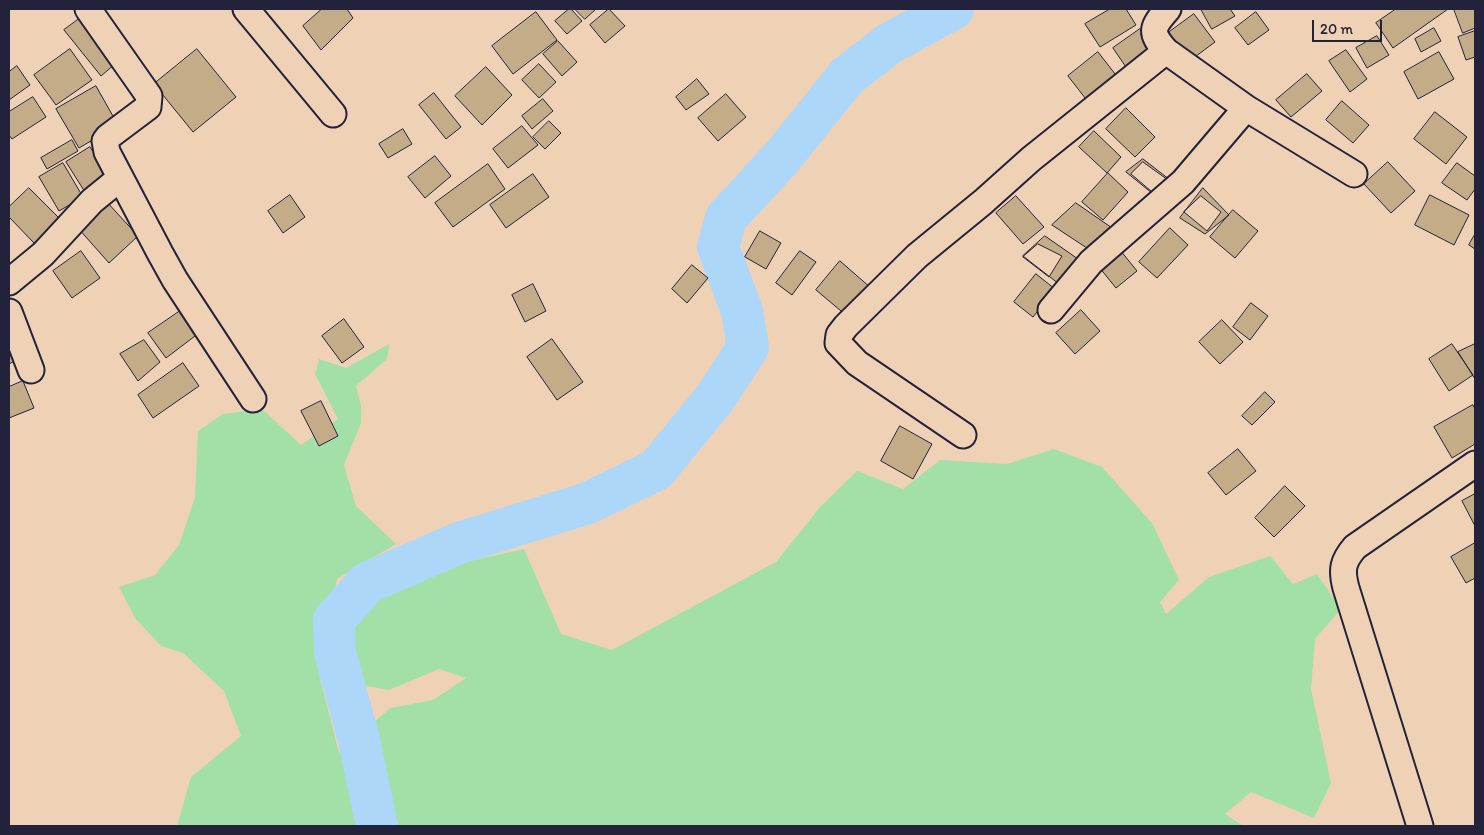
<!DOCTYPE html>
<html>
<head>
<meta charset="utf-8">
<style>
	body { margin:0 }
	#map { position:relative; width:1484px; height:835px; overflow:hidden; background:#efd2b5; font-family:Itim,sans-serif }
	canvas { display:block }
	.frame { position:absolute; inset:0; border:10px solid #22223b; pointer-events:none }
	.scale { position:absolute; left:1312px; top:20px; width:70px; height:22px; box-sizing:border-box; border:2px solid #22223b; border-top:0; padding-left:6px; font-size:15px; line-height:18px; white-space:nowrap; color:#22223b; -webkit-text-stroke:4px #efd2b5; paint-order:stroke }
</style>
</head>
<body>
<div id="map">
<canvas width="1484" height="835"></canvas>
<div class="frame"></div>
<div class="scale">20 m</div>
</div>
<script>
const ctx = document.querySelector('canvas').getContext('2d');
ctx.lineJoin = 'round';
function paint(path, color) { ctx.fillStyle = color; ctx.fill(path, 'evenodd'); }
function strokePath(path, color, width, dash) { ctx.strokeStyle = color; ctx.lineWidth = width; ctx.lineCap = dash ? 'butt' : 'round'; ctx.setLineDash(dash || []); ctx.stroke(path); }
const green = new Path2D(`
	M389,344L387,359L356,386L361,405V423L344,465L356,506L396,544L337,579L320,678L339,753L390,708L433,700L466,678L439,669L389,690L357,684L349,640L360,612L429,570L524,549L561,634L612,650L776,562L820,507L857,471L903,489L940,460L1007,464L1054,449L1102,467L1152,523L1179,580L1160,602L1166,614L1209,577L1270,556L1293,584L1317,574L1341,609L1315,639L1311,689L1331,783L1314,818L1251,792L1225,814L1243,826H177L191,777L241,736L224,691L183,653L161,646L135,618L119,587L155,575L179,545L195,497L198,431L223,414L262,409L301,445L338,419L315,374L319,359L346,368Z`);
const river = new Path2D(`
	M377,826L359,740L335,652L334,620L367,583L459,543L588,503L656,470L715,398L748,347L742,311L718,247L726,218L783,156L847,76L890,43L953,9`);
const building = new Path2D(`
	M322,9H347L353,18L321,50L303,26Z
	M569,9H571L582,21L567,34L555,21Z
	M575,9H596L585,19Z
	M609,9L625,26L605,43L590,25Z
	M1110,9H1126L1136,25L1100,47L1085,24Z
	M1201,9H1230L1235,16L1212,29Z
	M1396,9H1448L1393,48L1376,23Z
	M1454,9H1475V28L1463,33Z
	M536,12L557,40L513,74L492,46Z
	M1256,12L1269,30L1248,45L1235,28Z
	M1194,14L1215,42L1188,62L1168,33Z
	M79,19L115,64L101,76L64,30Z
	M1434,28L1441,41L1421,52L1415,39Z
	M1140,29L1157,53L1130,73L1113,48Z
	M1475,31V57L1466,60L1458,37Z
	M1377,36L1389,55L1367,68L1356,48Z
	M558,41L577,62L562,76L543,54Z
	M70,49L92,80L56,105L34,75Z
	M197,49L236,97L193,132L154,84Z
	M1346,50L1367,79L1350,92L1329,61Z
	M1098,52L1119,79L1089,103L1068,76Z
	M1439,52L1454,79L1418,99L1404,72Z
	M539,64L556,82L539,98L522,80Z
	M17,66L30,85L9,100V72Z
	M486,67L512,95L482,125L455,96Z
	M1307,74L1322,91L1291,117L1276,100Z
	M697,79L709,94L686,110L676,97Z
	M96,86L118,125L79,148L56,109Z
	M434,93L461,127L446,139L419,105Z
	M726,94L746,117L718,141L698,118Z
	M33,97L46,117L12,139L9,135V112Z
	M543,99L553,111L532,129L522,116Z
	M1342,101L1369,125L1353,143L1326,120Z
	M1126,108L1155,137L1135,157L1106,129Z
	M1435,112L1467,137L1446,164L1414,139Z
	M549,121L561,133L545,149L533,137Z
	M522,126L538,145L508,168L493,149Z
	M403,129L412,144L388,158L379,144Z
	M1094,131L1121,157L1107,173L1079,147Z
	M72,140L78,151L47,169L41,158Z
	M90,147L109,176L85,192L66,162Z
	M435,156L451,176L425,198L408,177Z
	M1143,159L1174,183L1158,198L1126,172Z
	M1143,162L1168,180L1158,197L1131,174Z
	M1388,162L1415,191L1391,213L1364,184Z
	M63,163L83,197L59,211L39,177Z
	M1457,163L1475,176V189L1467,200L1442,183Z
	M488,164L505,189L453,227L435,203Z
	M1108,173L1128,192L1103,220L1082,202Z
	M533,174L549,197L506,228L490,205Z
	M29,188L59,218L34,243L9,217V207Z
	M1203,188L1229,215L1205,234L1180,218Z
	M290,195L305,217L283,233L268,211Z
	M1430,195L1469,215L1454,245L1415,225Z
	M1016,196L1044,227L1023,244L996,213Z
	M1201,196L1221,212L1207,231L1184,212Z
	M106,201L138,236L109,263L77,227Z
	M1076,203L1115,230L1093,252L1052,225Z
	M1233,210L1258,231L1235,258L1210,237Z
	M1170,228L1188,245L1157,278L1139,262Z
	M760,231L781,243L766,269L745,257Z
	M1475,234V249L1469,245Z
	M1045,236L1078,259L1059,284L1023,256Z
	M1038,244L1062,256L1049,277L1023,257Z
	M1120,250L1137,271L1116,288L1099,267Z
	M81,251L100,278L72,298L53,271Z
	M800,251L816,262L792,295L776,283Z
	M840,261L871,288L847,316L816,290Z
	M692,265L708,278L687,303L672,289Z
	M1036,274L1055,289L1033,317L1014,302Z
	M533,284L546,311L525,322L512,295Z
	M1251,303L1268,316L1250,340L1233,327Z
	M183,309L199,333L166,358L148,333Z
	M1081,310L1100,331L1075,354L1056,333Z
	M344,319L364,347L342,363L322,336Z
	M1222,320L1243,342L1220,364L1199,342Z
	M9,337L24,356L9,364Z
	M552,339L583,382L557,400L527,357Z
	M144,340L160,362L138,381L120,354Z
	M1452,344L1473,375L1449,391L1429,359Z
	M1475,344V379L1458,352Z
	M183,363L199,386L153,418L138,395Z
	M23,381L34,408L9,418V387Z
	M1265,392L1275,402L1252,425L1242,416Z
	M321,401L338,436L319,446L301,411Z
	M1473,405L1475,409V444L1452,458L1434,427Z
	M900,426L932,444L913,479L881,461Z
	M1238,449L1256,471L1226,495L1208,473Z
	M1285,486L1305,506L1274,537L1255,518Z
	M1475,494V526L1462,501Z
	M1475,543V578L1466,583L1451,557Z`);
const minor = new Path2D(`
	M88,9L149,96L148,107L108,137L105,141L107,152L160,253L175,280L253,399
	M246,9L333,114
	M1168,9C1152,27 1149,32 1166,51L1246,108L1354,174
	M9,282L43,254L92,201L119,179
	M1051,310L1091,262L1183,182L1246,108
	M9,312L31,370
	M963,435L857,363L838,343L839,335L846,326L917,256L983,202L1031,159L1166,51
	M1420,826L1346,588C1341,569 1343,561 1355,547L1475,464`);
paint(green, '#a2e0a7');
strokePath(river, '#add7f8', 42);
paint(building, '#c5ac88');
strokePath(building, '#22223b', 1);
strokePath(minor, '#22223b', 29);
strokePath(minor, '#efd2b5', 25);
</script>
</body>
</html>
